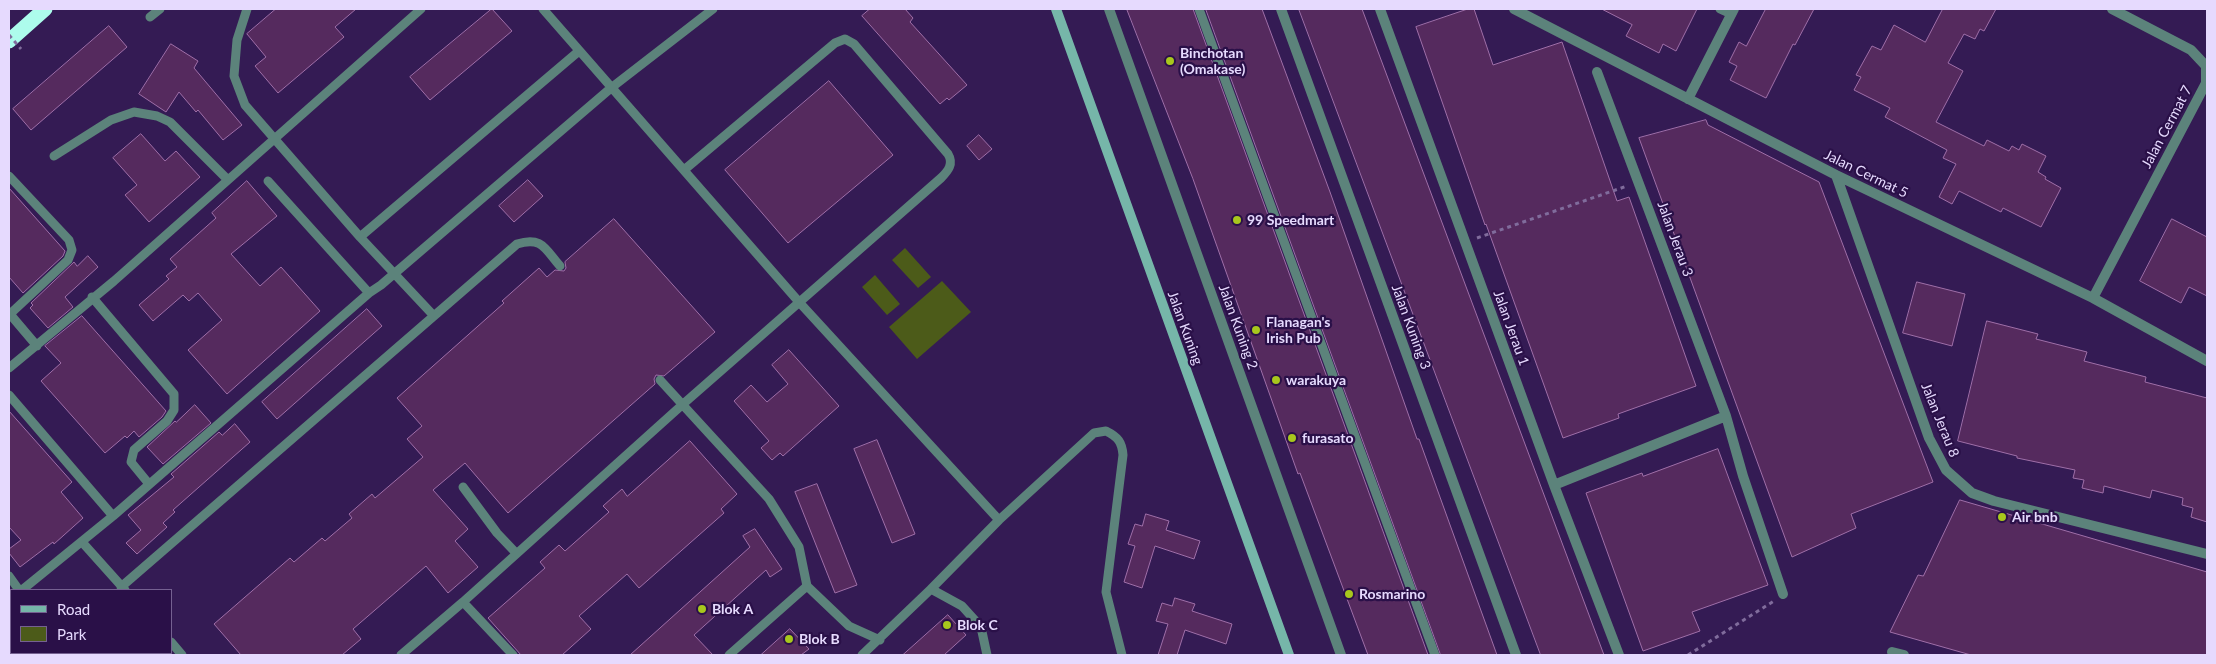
<!DOCTYPE html>
<html>
<head>
<meta charset="utf-8">
<style>
	body { margin:0 }
	#map { position:relative; width:2216px; height:664px; overflow:hidden; background:#341b54; font-family:Lato,sans-serif }
	canvas { display:block }
	.frame { position:absolute; inset:0; border:10px solid #e6dafe; pointer-events:none }
	.legend { position:absolute; left:10px; top:589px; width:162px; height:65px; box-sizing:border-box; background:#2a1048; border:1px solid #756191; margin:0; padding:6px 9px; list-style:none; font-size:15px; color:#e6dafe }
	.legend li { display:flex; align-items:center; gap:10px; height:25px }
	.legend b { width:25px; border:1px solid #756191 }
</style>
</head>
<body>
<div id="map">
<canvas width="2216" height="664"></canvas>
<div class="frame"></div>
<ul class="legend">
<li><b style="height:6px;background:#76b6a9"></b>Road</li>
<li><b style="height:14px;background:#4c5b19"></b>Park</li>
</ul>
</div>
<script>
const ctx = document.querySelector('canvas').getContext('2d');
ctx.lineJoin = 'round';
function paint(path, color) { ctx.fillStyle = color; ctx.fill(path, 'evenodd'); }
function strokePath(path, color, width, dash) { ctx.strokeStyle = color; ctx.lineWidth = width; ctx.lineCap = dash ? 'butt' : 'round'; ctx.setLineDash(dash || []); ctx.stroke(path); }
function drawText(font, color, halo, rows, align = 'center') {
  ctx.font = font + ' Lato,sans-serif'; ctx.lineWidth = 4.5; ctx.setLineDash([]); ctx.textBaseline = 'middle'; ctx.strokeStyle = halo; ctx.fillStyle = color; for (const [text, x, y, turn = 0] of rows) {
    ctx.save(); ctx.translate(x, y); ctx.rotate((+turn || 0) * Math.PI / 180); ctx.textAlign = isNaN(turn) ? turn : align; if (halo) ctx.strokeText(text, 0, 0); ctx.fillText(text, 0, 0); ctx.restore();
  }
}
const green = new Path2D(`
	M905,248L931,277L918,288L892,260Z
	M875,275L900,304L887,315L862,287Z
	M942,281L971,312L917,359L889,327Z`);
const building = new Path2D(`
	M276,9H356L335,27L344,37L278,93L255,66L266,57L247,34Z
	M492,9L512,31L430,100L410,77Z
	M870,9H905L913,18L910,22L967,85L949,100L947,98L940,104L862,16Z
	M1127,9H1193L1428,655H1368L1300,473L1298,474L1193,179Z
	M1206,9H1262L1330,192L1417,439H1419L1497,655H1441Z
	M1299,9H1362L1604,655H1541Z
	M1468,9H1474L1493,65L1562,42L1617,201L1629,197L1696,386L1618,414L1619,418L1563,438L1486,224L1485,225L1416,27Z
	M1602,9H1697L1676,51L1663,44L1659,53L1626,36L1632,25Z
	M1766,9H1814L1795,45L1793,44L1766,98L1730,80L1737,66L1729,62L1739,42L1746,46Z
	M1943,9H1996L1984,31L1980,29L1975,39L1964,34L1948,63L1963,71L1936,122L1984,146L1987,140L2009,151L2012,146L2019,150L2022,144L2046,156L2038,172L2046,177L2045,179L2061,188L2041,227L2003,208L2001,212L1959,191L1952,204L1939,197L1956,164L1943,158L1947,150L1885,117L1890,108L1854,90L1861,77L1856,75L1872,46L1881,50L1894,25L1925,42Z
	M109,26L127,47L31,130L13,109Z
	M171,44L198,61L194,68L242,125L223,140L198,110L196,112L179,92L166,112L139,94Z
	M829,81L893,155L788,243L725,170Z
	M1706,120L1708,125L1819,182L1933,482L1851,514L1856,528L1792,557L1639,138Z
	M141,134L165,161L176,151L200,177L149,222L125,195L137,185L113,158Z
	M979,135L992,149L979,160L967,146Z
	M528,180L543,196L514,222L499,206Z
	M247,181L277,216L231,254L260,286L281,267L320,311L227,394L188,350L222,320L198,293L189,301L183,295L153,321L139,305L169,279L166,276L177,267L170,259L216,218L212,213Z
	M9,188L65,251L63,256L23,293L9,277Z
	M614,219L715,332L664,376L656,375L654,379L655,384L508,513L465,463L433,490L468,529L455,541L478,567L448,593L426,566L353,629L361,639L342,655H241L214,624L290,558L294,562L322,538L325,541L352,518L349,514L372,494L375,498L423,457L407,439L422,426L397,398L504,303L502,301L539,268L547,277L555,270L564,271L566,268L565,262Z
	M2172,219L2207,237V296L2189,287L2181,303L2140,281Z
	M88,256L98,267L65,297L73,307L48,328L30,308L33,305L31,303L74,262L77,266Z
	M1917,282L1965,294L1952,346L1903,333Z
	M367,309L382,326L277,419L262,402Z
	M82,316L166,411L162,417L139,437L134,431L127,438L125,436L105,453L41,381L61,363L45,346Z
	M1987,321L2038,334L2036,339L2087,352L2084,361L2146,377L2145,382L2207,398V522L2191,517L2193,508L2182,505L2183,498L2152,490L2150,498L2104,486L2103,493L2082,488L2084,480L2073,478L2075,470L2017,458V456L1958,441Z
	M789,350L839,406L783,456L780,453L772,460L761,448L769,441L734,401L751,385L767,402L788,384L772,365Z
	M195,405L211,423L163,464L147,447L175,421L176,422Z
	M9,411L72,482L61,492L83,518L54,544L53,542L20,567L9,553V549L21,540L9,527Z
	M235,424L250,442L173,510L175,512L163,523L167,527L137,554L126,543L141,530L128,515L174,477L171,474L219,432L222,435Z
	M877,440L915,534L892,543L854,449Z
	M690,441L737,494L721,509L724,513L639,588L627,574L579,616L591,629L562,655H521L488,618L545,568L540,562L559,545L565,551L609,512L603,506L622,489L627,496Z
	M1718,449L1768,585L1692,612L1700,631L1643,651L1586,493L1642,473L1643,476Z
	M817,484L857,585L835,593L795,492Z
	M1960,500L2207,572V655H1971L1890,632L1918,575L1923,576Z
	M1146,514L1169,521L1166,530L1200,541L1194,559L1155,546L1142,588L1124,582L1135,546L1128,544L1135,524L1142,526Z
	M755,529L782,569L770,577L766,570L694,635L713,655H630L750,547L743,536Z
	M1175,598L1195,604L1192,611L1232,624L1226,644L1185,630L1177,655H1158L1168,624L1156,621L1162,603L1172,606Z
	M948,615L966,635L944,655H903Z
	M790,629L809,649L801,655H761Z`);
const path = new Path2D(`
	M1477,238L1627,186
	M1688,655L1774,601`);
const lane = new Path2D(`
	M247,9L237,40L234,76L245,105L360,237L434,316
	M543,9L799,302L999,520L931,589L962,606L981,627L987,655
	M1199,9L1435,655
	M1720,9L1731,14
	M150,17L160,9
	M54,156L111,120L134,112L157,116L170,122L227,179
	M9,176L69,240L72,250L68,260L10,314
	M268,181L369,293
	M360,237L579,51
	M92,297L174,394V410L167,421L134,450L131,462L149,484
	M9,313L37,346
	M9,368L114,281L421,9
	M660,380L769,499L799,547L807,586L849,626L880,640
	M9,395L113,516
	M463,487L497,533L516,553
	M999,520L1094,433L1106,431C1118,437 1122,442 1123,455L1106,592L1122,655
	M82,542L125,590
	M9,576L19,590
	M121,587L517,244C542,236 545,249 560,266
	M22,590L113,516L369,293L381,285L611,88L713,9
	M9,601L11,599
	M463,602L513,655
	M171,642L182,655
	M112,653L114,655
	M401,655L463,602L682,405L941,178C948,171 954,164 948,154L854,44L845,39L835,43L684,170
	M729,655L807,586
	M862,655L931,589`);
const street = new Path2D(`
	M1109,9L1341,655
	M1281,9L1516,655
	M1380,9L1554,485L1619,655
	M1514,9L1836,175L2093,298L2207,361
	M1597,72L1726,416L1743,476L1783,594
	M1688,99L1734,9
	M1836,175L1929,438L1946,470L1972,493L1994,501L2207,554
	M2093,298L2206,83V66L2191,50L2112,9
	M1554,485L1726,416
	M1892,652L1904,655`);
const secondary = new Path2D(`
	M1056,9L1289,655`);
const highway = new Path2D(`
	M9,41L45,9`);
const pathBridge = new Path2D(`
	M9,35L21,49`);
const markers = [
	[1170,61,5,"#a8c71d"],
	[1237,220,5,"#a8c71d"],
	[1256,330,5,"#a8c71d"],
	[1276,380,5,"#a8c71d"],
	[1292,438,5,"#a8c71d"],
	[2002,517,5,"#a8c71d"],
	[1349,594,5,"#a8c71d"],
	[702,609,5,"#a8c71d"],
	[947,625,5,"#a8c71d"],
	[789,639,5,"#a8c71d"]
];
const poiNames = [
	["Binchotan",1180,53],
	["(Omakase)",1180,69],
	["99 Speedmart",1247,220],
	["Flanagan's",1266,322],
	["Irish Pub",1266,338],
	["warakuya",1286,380],
	["furasato",1302,438],
	["Air bnb",2012,517],
	["Rosmarino",1359,594],
	["Blok A",712,609],
	["Blok C",957,625],
	["Blok B",799,639]
];
const streetNames = [
	["Jalan Cermat 7",2167,127,-62],
	["Jalan Cermat 5",1866,174,26],
	["Jalan Jerau 3",1675,239,70],
	["Jalan Kuning 2",1238,327,70],
	["Jalan Kuning 3",1411,327,70],
	["Jalan Kuning",1185,328,70],
	["Jalan Jerau 1",1511,328,70],
	["Jalan Jerau 8",1940,420,68]
];
paint(green, '#4c5b19');
paint(building, '#552a5e');
strokePath(building, '#9f6fa8', 1);
strokePath(path, '#806c9c', 3, [4, 4]);
strokePath(lane, '#5c837b', 9);
strokePath(street, '#5c837b', 10);
strokePath(secondary, '#76b6a9', 10);
strokePath(highway, '#adfcec', 15);
strokePath(pathBridge, '#806c9c', 3, [4, 4]);
for (const [x, y, r, color] of markers) { const dot = new Path2D(); dot.arc(x, y, r, 0, 2 * Math.PI); ctx.fillStyle = color; ctx.fill(dot); strokePath(dot, '#2a1048', 2); }
drawText('bold 14px', '#e6dafe', '#2a1048', poiNames, 'left');
drawText('14px', '#e6dafe', '#2a1048', streetNames);
</script>
</body>
</html>
